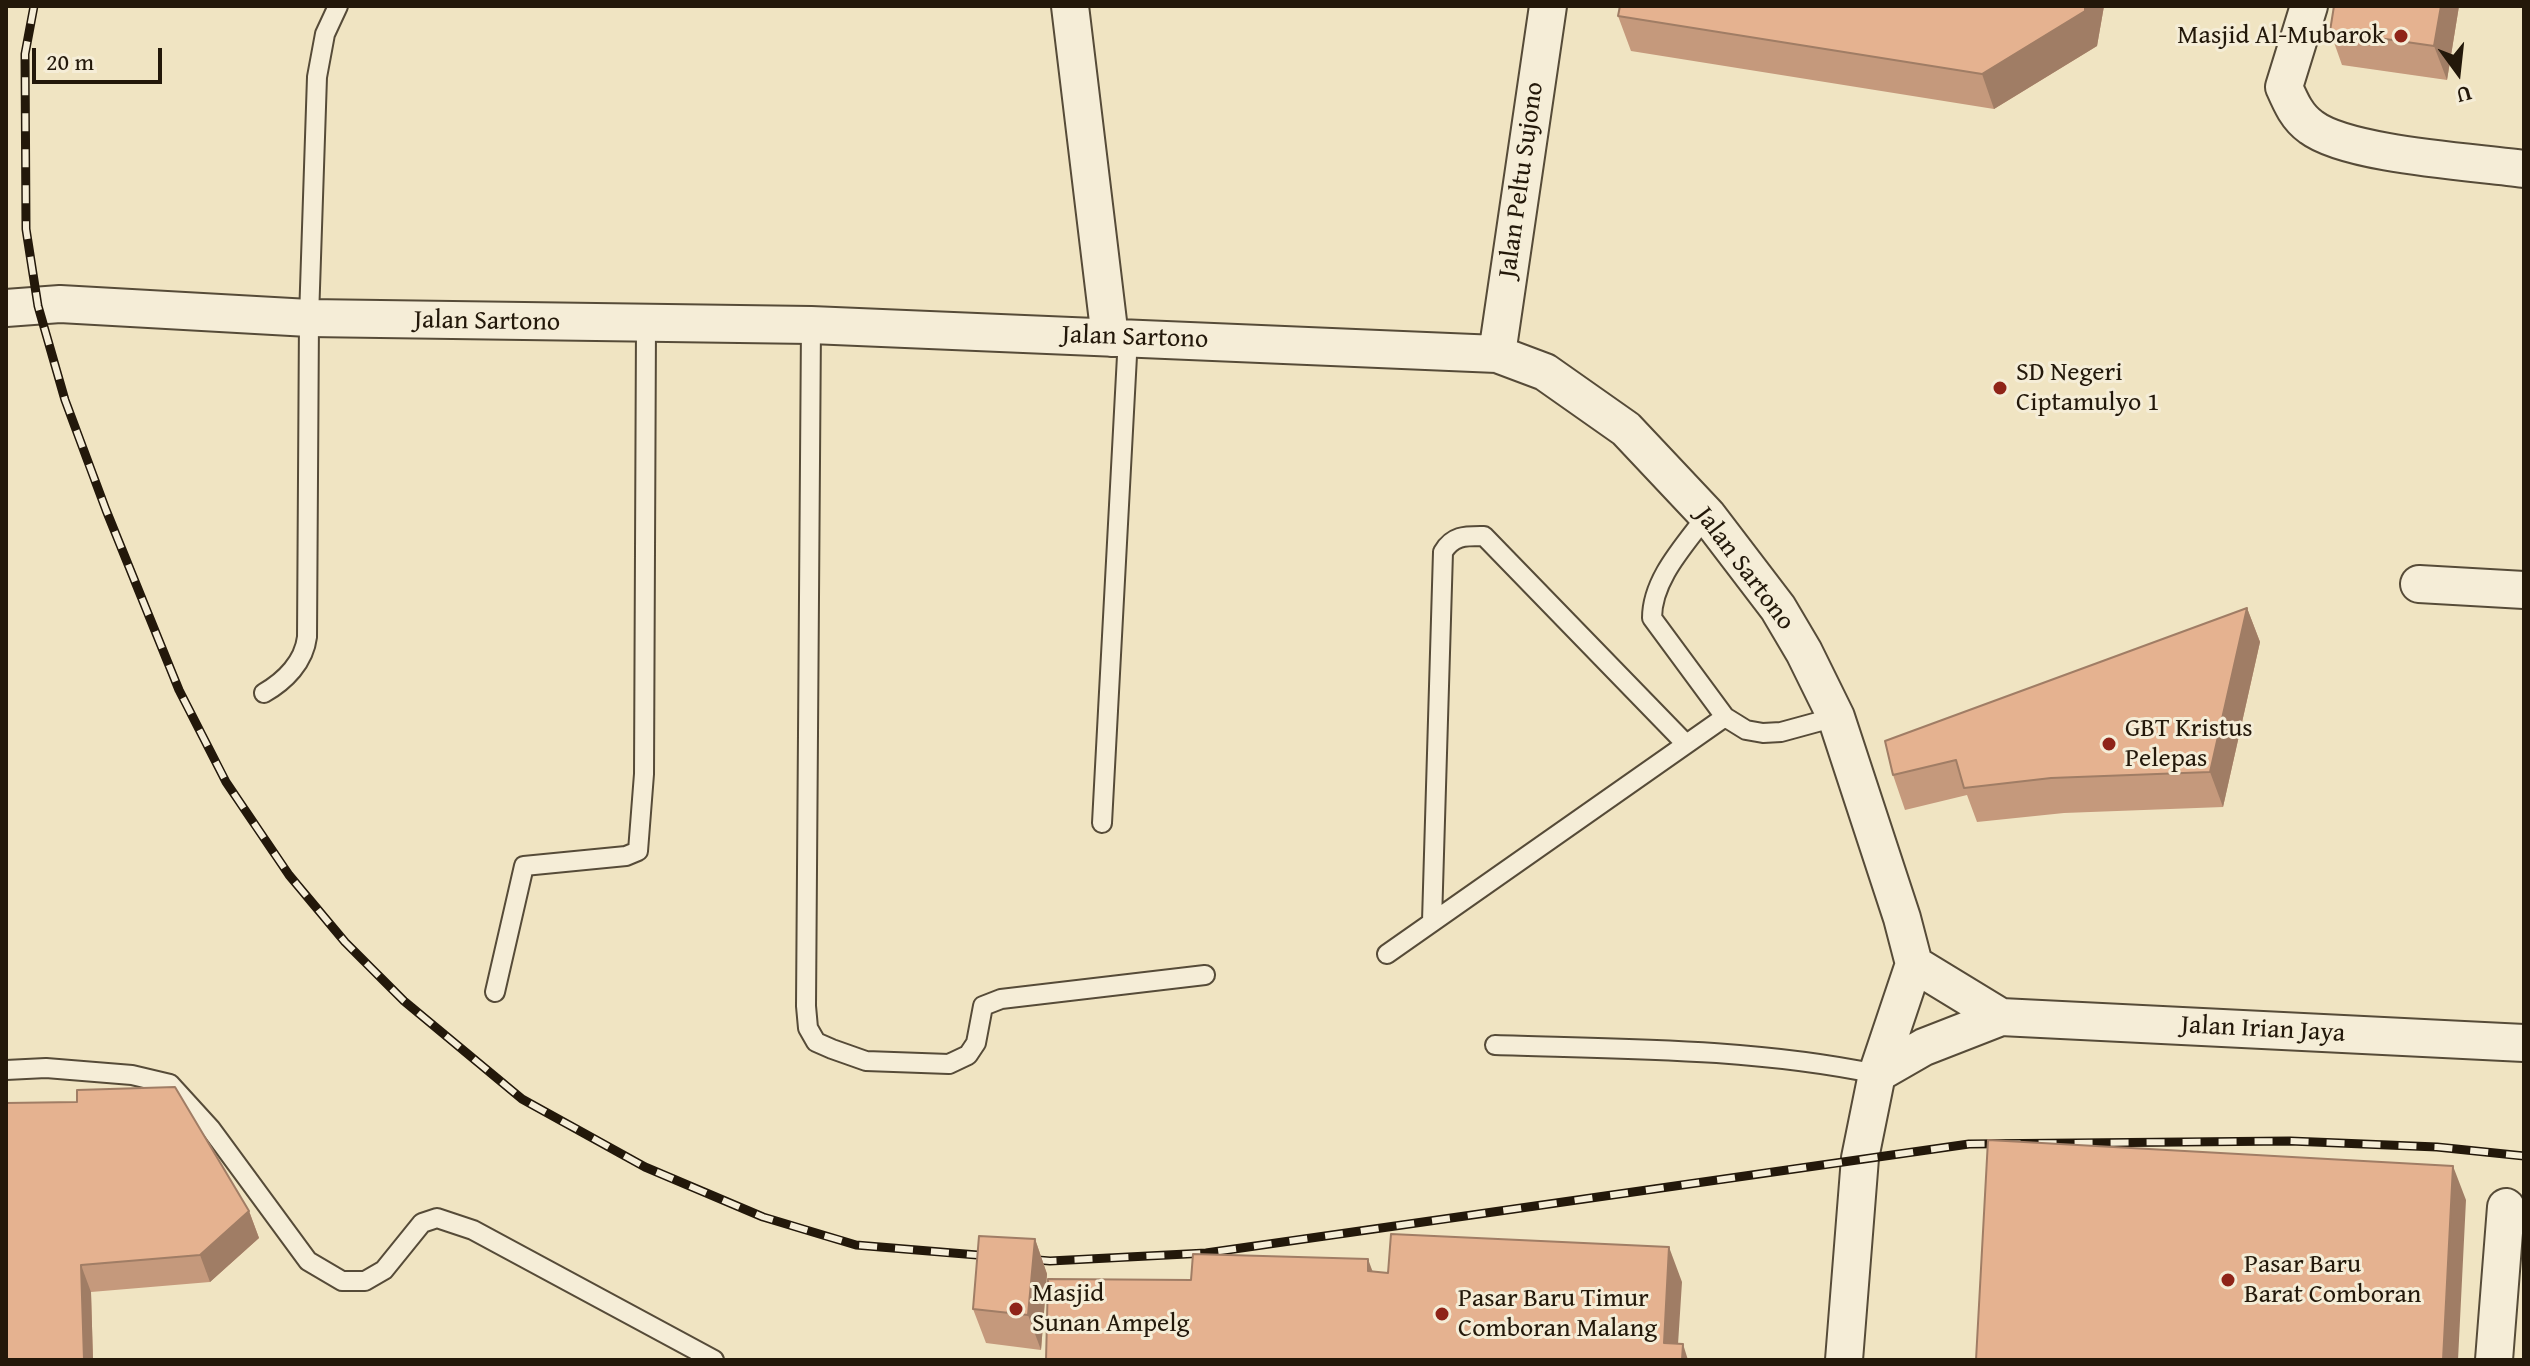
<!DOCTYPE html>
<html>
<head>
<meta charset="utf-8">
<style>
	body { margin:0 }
	#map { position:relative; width:2530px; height:1366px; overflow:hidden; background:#f0e4c2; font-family:"Gentium Book Plus",serif }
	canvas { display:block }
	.frame { position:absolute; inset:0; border:8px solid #23180a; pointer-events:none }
	.north { position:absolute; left:2418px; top:32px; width:80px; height:80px; -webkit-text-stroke:6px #f5edd7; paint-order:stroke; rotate:165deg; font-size:22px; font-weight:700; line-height:32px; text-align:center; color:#23180a }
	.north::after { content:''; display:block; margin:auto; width:28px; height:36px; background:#23180a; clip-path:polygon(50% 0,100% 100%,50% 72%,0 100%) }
	.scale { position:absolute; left:32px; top:48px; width:130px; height:36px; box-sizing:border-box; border:4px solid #23180a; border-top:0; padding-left:10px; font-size:24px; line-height:28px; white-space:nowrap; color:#23180a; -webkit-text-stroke:6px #f5edd7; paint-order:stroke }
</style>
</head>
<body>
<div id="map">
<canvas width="2530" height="1366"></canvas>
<div class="frame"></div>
<div class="north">U</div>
<div class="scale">20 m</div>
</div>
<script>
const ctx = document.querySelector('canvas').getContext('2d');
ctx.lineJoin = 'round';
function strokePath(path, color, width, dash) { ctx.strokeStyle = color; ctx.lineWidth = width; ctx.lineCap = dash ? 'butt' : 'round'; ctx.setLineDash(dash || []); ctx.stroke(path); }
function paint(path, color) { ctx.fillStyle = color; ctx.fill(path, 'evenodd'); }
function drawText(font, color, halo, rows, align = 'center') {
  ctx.font = font + ' "Gentium Book Plus",serif'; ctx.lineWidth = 6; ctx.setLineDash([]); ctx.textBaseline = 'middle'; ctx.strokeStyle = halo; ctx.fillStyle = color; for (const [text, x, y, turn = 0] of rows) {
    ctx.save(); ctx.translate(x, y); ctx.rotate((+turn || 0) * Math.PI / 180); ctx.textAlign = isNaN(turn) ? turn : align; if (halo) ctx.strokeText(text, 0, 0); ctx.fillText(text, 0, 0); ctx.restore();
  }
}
const lane = new Path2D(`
	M811,325L806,1006L808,1028L816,1042L832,1049L866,1061L949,1064L968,1055L976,1043L983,1006L1001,999L1205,975
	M1707,515C1685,545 1652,579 1652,618L1725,717L1746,730L1763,733L1781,732L1836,717
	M264,693C285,681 304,662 307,637L309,318L317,77L325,34L338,6
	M1102,823L1128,337
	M1432,921L1443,552C1453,535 1466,536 1484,536L1686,744
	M1387,954L1725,717
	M495,992L524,866L626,856L638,851L644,774L646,325
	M1495,1045C1622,1049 1752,1048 1877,1074
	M6,1070L46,1068L132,1075L170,1084L211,1129L308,1261L342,1281H365L384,1270L422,1223L437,1218L473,1230L714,1360`);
const street = new Path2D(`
	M1070,6L1110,338
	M2309,6L2284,87C2291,103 2297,117 2311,127C2348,155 2474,162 2524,169
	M6,308L60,304L309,318L811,325L1497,354L1545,372L1626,429L1707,515L1778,608L1804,652L1836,717L1902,918L1914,964
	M1497,354L1548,6
	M2419,584L2524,590
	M1914,964L2001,1017
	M1877,1074L1924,1047L2001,1017L2524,1043
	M1844,1360L1860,1158L1877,1074L1914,964
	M2494,1360L2506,1207`);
const rail = new Path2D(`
	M34,6L25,54L26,229L38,306L65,400L106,510L179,690L226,782L289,875L345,942L404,1001L522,1099L645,1167L763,1217L856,1245L1050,1261L1206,1253L1969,1144L2290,1141L2437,1147L2524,1156`);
const wall = new Path2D(`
	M1620,6H2104L2097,46L1994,109L1631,51L1618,16Z
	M2334,6H2459L2447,80L2342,65L2330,31Z
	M2247,608L2260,642L2223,807L2064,813L1977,822L1967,795L1905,810L1893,775Z
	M6,1103L249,1211L259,1238L210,1282L91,1292L93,1360H6Z
	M1035,1239L1047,1274L1041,1350L986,1343L973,1309Z`);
const shadedWall = new Path2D(`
	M2085,6H2104L2097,46L1994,109L1982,74Z
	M2441,6H2459L2447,80L2434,46Z
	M2247,608L2260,642L2223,807L2210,772Z
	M2453,1166L2466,1200L2458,1360H2443Z
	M249,1211L259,1238L210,1282L200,1255Z
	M1035,1239L1047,1274L1041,1350L1028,1315Z
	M1669,1247L1682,1282L1677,1360L1664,1343Z
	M1368,1259L1381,1294L1368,1271Z
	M81,1265L91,1292L93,1360H84Z
	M1683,1344L1688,1360H1682Z`);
const building = new Path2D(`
	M1620,6H2085V11L1982,74L1618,16Z
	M2334,6H2441L2434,46L2330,31Z
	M2247,608L2210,772L2051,778L1964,788L1956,760L1893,775L1885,741Z
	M175,1087L249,1211L200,1255L81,1265L84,1360H6V1103L77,1102V1090Z
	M1988,1140L2453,1166L2443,1360H1976Z
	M1391,1234L1669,1247L1664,1343L1683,1344L1682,1360H1046L1048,1279L1191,1280L1193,1254L1368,1259V1271L1388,1273Z
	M979,1236L1035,1239L1028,1315L973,1309Z`);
const markers = [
	[2401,36,8,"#8f2418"],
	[2000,388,8,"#8f2418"],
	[2109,744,8,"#8f2418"],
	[2228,1280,8,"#8f2418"],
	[1016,1309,8,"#8f2418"],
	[1442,1314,8,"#8f2418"]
];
const poiNames = [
	["Masjid Al-Mubarok",2385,36,"right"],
	["SD Negeri",2016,373],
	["Ciptamulyo 1",2016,403],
	["GBT Kristus",2125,729],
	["Pelepas",2125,759],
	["Pasar Baru",2244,1265],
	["Barat Comboran",2244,1295],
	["Masjid",1032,1294],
	["Sunan Ampelg",1032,1324],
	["Pasar Baru Timur",1458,1299],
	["Comboran Malang",1458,1329]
];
const streetNames = [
	["Jalan Peltu Sujono",1522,180,-82],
	["Jalan Sartono",487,322,1],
	["Jalan Sartono",1135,338,2],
	["Jalan Sartono",1744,569,53],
	["Jalan Irian Jaya",2263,1030,3]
];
strokePath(lane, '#564b38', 22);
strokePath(street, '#564b38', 40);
strokePath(lane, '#f5edd7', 18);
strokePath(street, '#f5edd7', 36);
strokePath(rail, '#23180a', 9);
strokePath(rail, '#f5edd7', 6, [18]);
paint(wall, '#c5997c');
paint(shadedWall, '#a07d65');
paint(building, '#e5b290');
strokePath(building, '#a07d65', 2);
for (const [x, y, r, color] of markers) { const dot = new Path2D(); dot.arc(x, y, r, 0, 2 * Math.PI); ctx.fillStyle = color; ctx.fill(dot); strokePath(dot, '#f5edd7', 3); }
drawText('26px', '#23180a', '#f5edd7', poiNames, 'left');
drawText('26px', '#23180a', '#f5edd7', streetNames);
</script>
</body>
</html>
